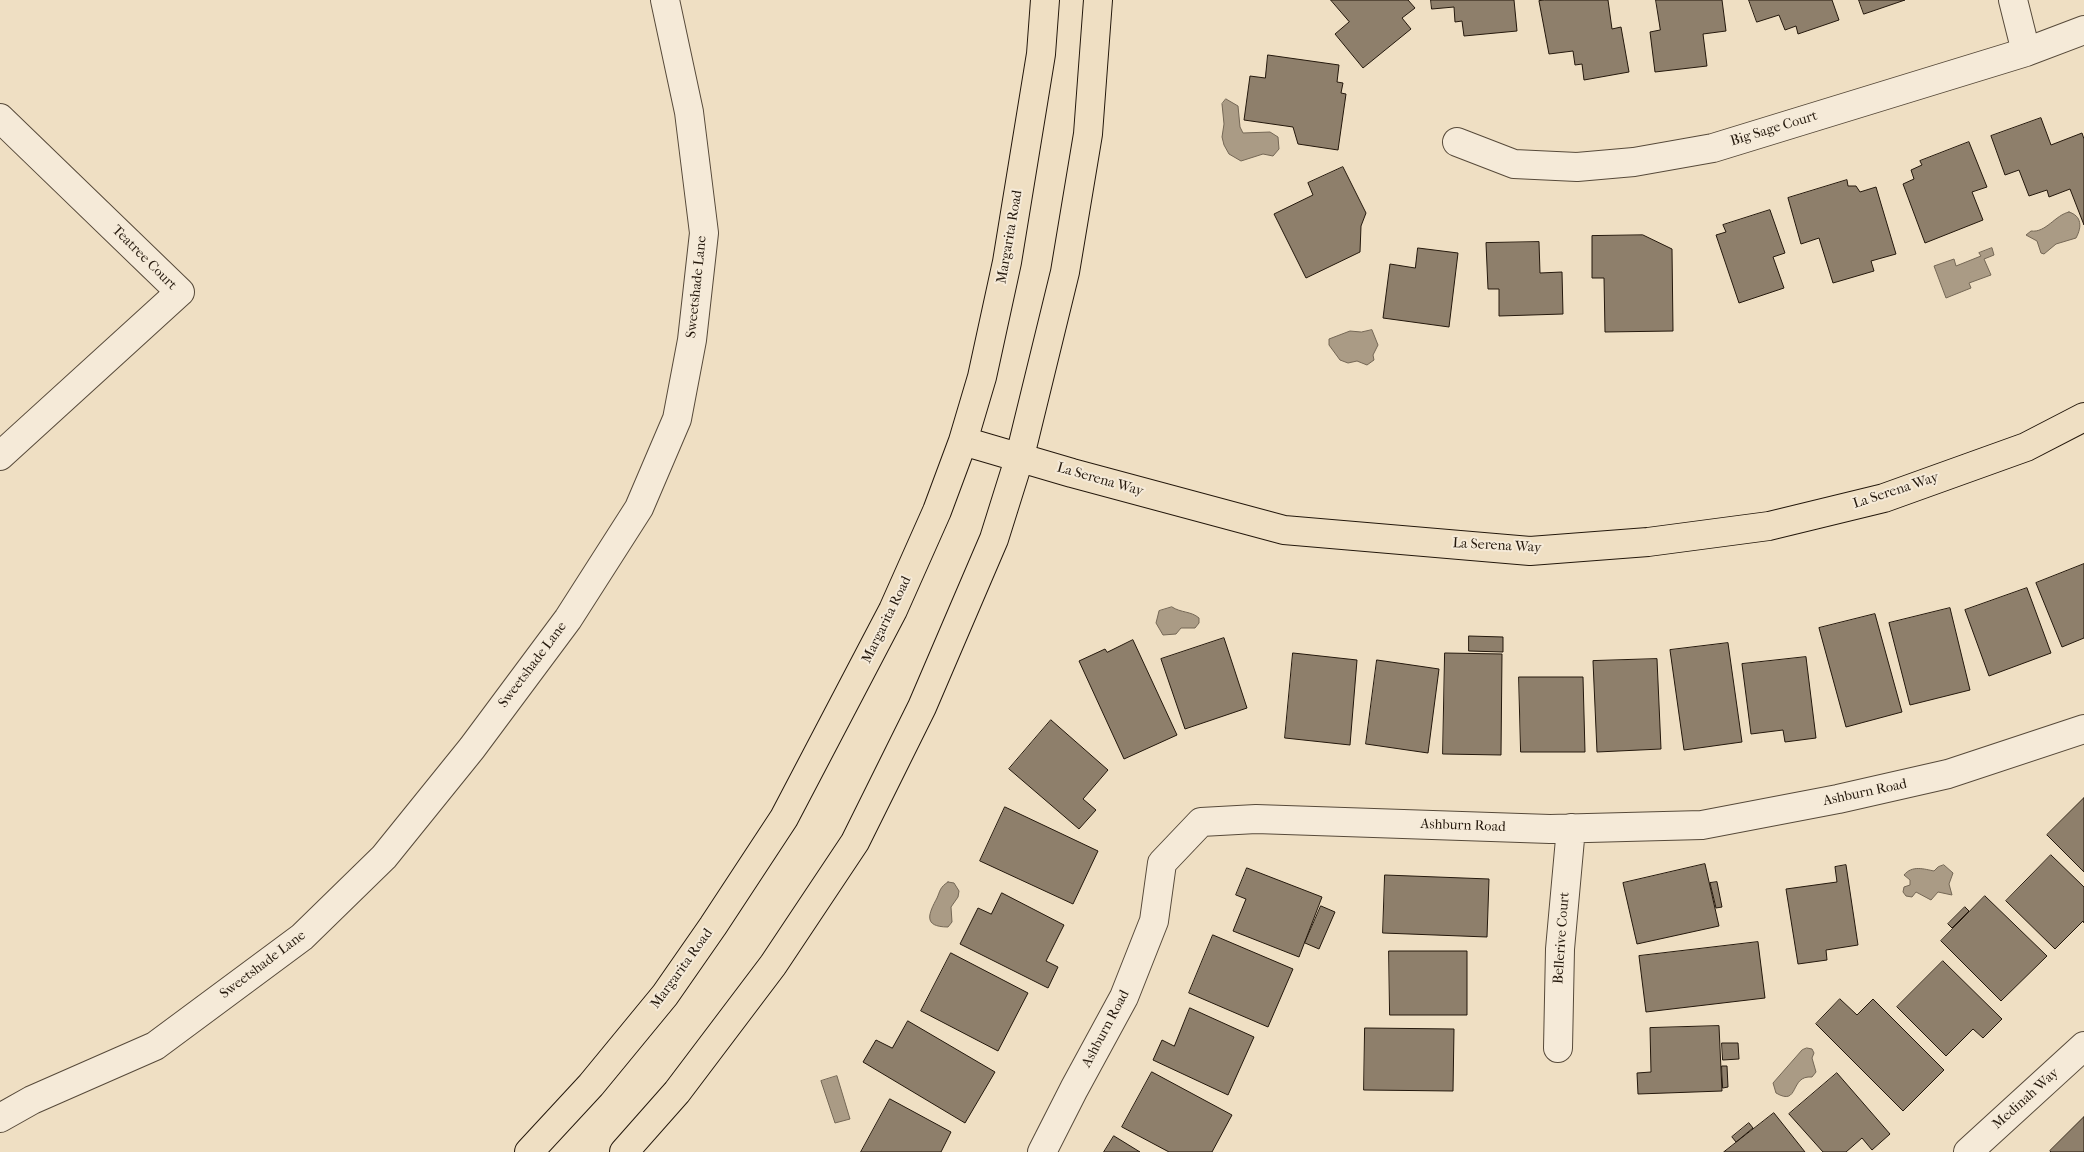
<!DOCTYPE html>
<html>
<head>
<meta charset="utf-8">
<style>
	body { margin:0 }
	canvas { display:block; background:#efdfc3 }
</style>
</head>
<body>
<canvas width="2084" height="1152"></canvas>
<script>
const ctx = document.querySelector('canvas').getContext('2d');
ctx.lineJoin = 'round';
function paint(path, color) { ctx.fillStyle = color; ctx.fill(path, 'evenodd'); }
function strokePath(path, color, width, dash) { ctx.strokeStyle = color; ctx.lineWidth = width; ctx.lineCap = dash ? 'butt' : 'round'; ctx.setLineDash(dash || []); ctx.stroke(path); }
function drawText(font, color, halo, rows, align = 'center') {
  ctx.font = font + ' "IM FELL French Canon",serif'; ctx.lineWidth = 4; ctx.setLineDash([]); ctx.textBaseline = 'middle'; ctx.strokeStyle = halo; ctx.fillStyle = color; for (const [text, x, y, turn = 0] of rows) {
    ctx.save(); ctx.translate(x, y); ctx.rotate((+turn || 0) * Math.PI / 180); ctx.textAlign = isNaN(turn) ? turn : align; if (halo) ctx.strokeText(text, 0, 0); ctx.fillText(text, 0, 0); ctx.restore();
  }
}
const water = new Path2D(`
	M1226,99L1238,106L1240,127L1243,133L1270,132L1278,137L1279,149L1273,156L1263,154L1241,161L1229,154L1224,145L1222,137L1224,124L1222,104Z
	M2069,212C2082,216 2082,227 2076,238L2056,244L2044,254L2041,253L2037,241L2026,235L2031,231C2046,233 2055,215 2069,212Z
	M1992,248L1994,255L1984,259L1991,275L1969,283L1971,288L1946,298L1934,266L1954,259L1956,266L1981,256L1979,253Z
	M1372,330L1378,345L1373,355L1374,360L1367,365L1357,361L1348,363L1340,360L1329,345V339L1350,331L1361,332Z
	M1172,607C1181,613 1191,611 1199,618V623L1195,628H1181L1176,634L1163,635L1156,623L1159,611Z
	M1944,865L1953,873L1949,884L1952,895L1938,892L1931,900L1916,892L1912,897L1906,896L1903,892L1904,887L1910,885V880L1904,875C1912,865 1924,869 1934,871L1938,867Z
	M948,882L954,883L959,891L958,897L951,907L952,922L948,927C922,927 929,913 937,898C940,891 940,887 948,882Z
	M1807,1048L1812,1049L1814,1053L1812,1058L1816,1072L1812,1077C1789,1075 1800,1107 1776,1093L1773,1083L1802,1050Z
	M837,1076L850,1119L835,1123L821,1081Z`);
const building = new Path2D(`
	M1331,0H1408L1415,8L1402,18L1411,29L1363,68L1335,34L1349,22Z
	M1431,0H1514L1517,31L1464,36L1462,21L1455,22L1454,7L1432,9Z
	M1545,0H1608L1612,29L1621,27L1629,72L1584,80L1582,64L1575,65L1573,51L1549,54L1539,1Z
	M1656,0H1722L1726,31L1703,34L1707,66L1655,72L1650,32L1660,30Z
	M1749,0H1832L1839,20L1798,34L1796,26L1785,30L1779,15L1757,22Z
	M1859,0H1905L1864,14Z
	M1268,55L1339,65L1337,82L1343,83L1341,93L1346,94L1338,150L1298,144L1293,127L1244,120L1250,76L1265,78Z
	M2041,118L2051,145L2082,133L2084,139V225L2070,189L2049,197L2047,190L2029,196L2019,170L2005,175L1991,136Z
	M1969,142L1987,187L1972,192L1983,220L1925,243L1903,184L1914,179L1911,170L1922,165L1920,161Z
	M1343,167L1366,213L1361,226L1360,252L1306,278L1274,214L1313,195L1308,183Z
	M1847,180L1848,186H1856L1860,192L1876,187L1896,254L1871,261L1874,271L1833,283L1819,238L1801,244L1788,198Z
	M1770,210L1785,253L1773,257L1784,288L1739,303L1716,235L1726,232L1723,225Z
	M1643,235L1672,249L1673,331L1605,332L1604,278H1592V236Z
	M1539,242L1540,273L1562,272L1563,314L1499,316V289H1488L1486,243Z
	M1418,248L1458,253L1449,327L1383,318L1390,264L1415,268Z
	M2084,564V638L2062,647L2036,583Z
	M2027,588L2051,653L1989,676L1965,610Z
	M1950,608L1970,690L1910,705L1889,623Z
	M1875,614L1902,712L1846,727L1819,628Z
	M1469,636L1503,637V652L1469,651Z
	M1224,638L1247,708L1185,729L1161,659Z
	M1133,640L1177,735L1124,759L1079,661L1105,649L1107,652Z
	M1728,643L1742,742L1684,750L1670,650Z
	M1293,653L1357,660L1350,745L1285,738Z
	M1445,653L1502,654L1501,755L1443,754Z
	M1806,657L1816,738L1785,742L1783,730L1751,734L1742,664Z
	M1657,659L1661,749L1597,752L1593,661Z
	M1377,660L1439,669L1428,753L1366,744Z
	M1519,677H1583L1585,752H1521Z
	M1051,720L1108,770L1083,799L1096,810L1079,829L1009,769Z
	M2084,798V872L2047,835Z
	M1005,807L1098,851L1073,904L980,861Z
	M2051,855L2084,887V923L2083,921L2055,949L2006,901Z
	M1705,864L1719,926L1637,944L1623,883Z
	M1846,865L1858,945L1826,950L1827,960L1798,964L1786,889L1837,882L1835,867Z
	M1247,868L1322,897L1299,957L1233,931L1246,899L1236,895Z
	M1385,875L1489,879L1487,937L1383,933Z
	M1717,882L1722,907L1716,908L1710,883Z
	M1002,893L1064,925L1046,961L1058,967L1048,988L960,944L978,908L991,914Z
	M1985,896L2047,956L2001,1001L1941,941Z
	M1321,906L1335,912L1319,949L1305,943Z
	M1965,907L1969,911L1952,928L1948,924Z
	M1213,935L1293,969L1268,1027L1189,993Z
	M1758,942L1765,998L1646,1012L1639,956Z
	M1389,951H1467V1015H1390Z
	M951,953L1028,993L998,1051L921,1011Z
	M1943,961L2002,1019L1983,1038L1973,1029L1946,1056L1897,1007Z
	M1840,999L1857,1015L1873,999L1944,1070L1903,1111L1816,1024Z
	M1190,1008L1254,1037L1228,1095L1153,1060L1162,1040L1174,1046Z
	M908,1021L995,1072L965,1123L863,1062L876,1040L892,1048Z
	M1719,1026L1722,1091L1638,1094L1637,1073L1651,1072L1650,1028Z
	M1365,1028L1454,1029L1453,1091L1364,1090Z
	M1722,1043H1738L1739,1059L1723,1060Z
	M1722,1066H1727L1728,1087L1723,1088Z
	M1152,1072L1232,1115L1212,1152H1169L1122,1127Z
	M1837,1073L1890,1134L1872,1150L1862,1138L1846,1152H1823L1789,1114Z
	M890,1099L951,1132L941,1152H861Z
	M1774,1113L1805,1152H1724Z
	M2084,1117V1152H2051L2050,1151Z
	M1749,1123L1753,1128L1736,1142L1732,1137Z
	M1114,1136L1140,1152H1104Z`);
const minor = new Path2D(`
	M2013,0L2026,52
	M0,118L180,292L0,456
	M1457,142L1514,164L1577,167L1634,162L1713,148L2026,52L2084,30
	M1558,1048L1560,949L1571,828
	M0,1118L32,1100L155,1046L302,937L384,857L472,748L568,619L639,508L677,419L692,340L704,233L689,112L665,0
	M1042,1152L1074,1089L1124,997L1154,921L1162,863L1201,822L1256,819L1550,829L1702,825L1838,799L1948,774L2084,729
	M1968,1152L2084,1046`);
const major = new Path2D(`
	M963,441L1072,473L1284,530L1530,551L1648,542L1769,526L1884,498L2026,447L2084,417
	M529,1152L591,1085L665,995L713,926L784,818L893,610L937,511L963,441L982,377L1007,262L1041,54L1045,0
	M624,1152L677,1092L773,965L855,842L922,707L994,539L1020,456L1065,272L1088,134L1098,0`);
const streetNames = [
	["Big Sage Court",1774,129,-17],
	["Margarita Road",1010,237,-80],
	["Teatree Court",144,258,45],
	["Sweetshade Lane",697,287,-84],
	["La Serena Way",1100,480,16],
	["La Serena Way",1896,491,-18],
	["La Serena Way",1497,546,3],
	["Margarita Road",887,620,-64],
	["Sweetshade Lane",533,665,-53],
	["Ashburn Road",1865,793,-12],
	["Ashburn Road",1463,826,2],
	["Bellerive Court",1562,938,-86],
	["Sweetshade Lane",263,965,-37],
	["Margarita Road",682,969,-54],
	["Ashburn Road",1106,1029,-62],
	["Medinah Way",2026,1099,-42]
];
paint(water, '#aa9b85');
strokePath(water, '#746755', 1);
paint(building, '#8e7f6b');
strokePath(building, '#24180c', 1);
strokePath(minor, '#574a3a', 30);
strokePath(major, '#24180c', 30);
strokePath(minor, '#f5ead8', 28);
strokePath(major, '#efdfc3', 28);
drawText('14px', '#24180c', '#f5ead8', streetNames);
</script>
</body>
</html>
